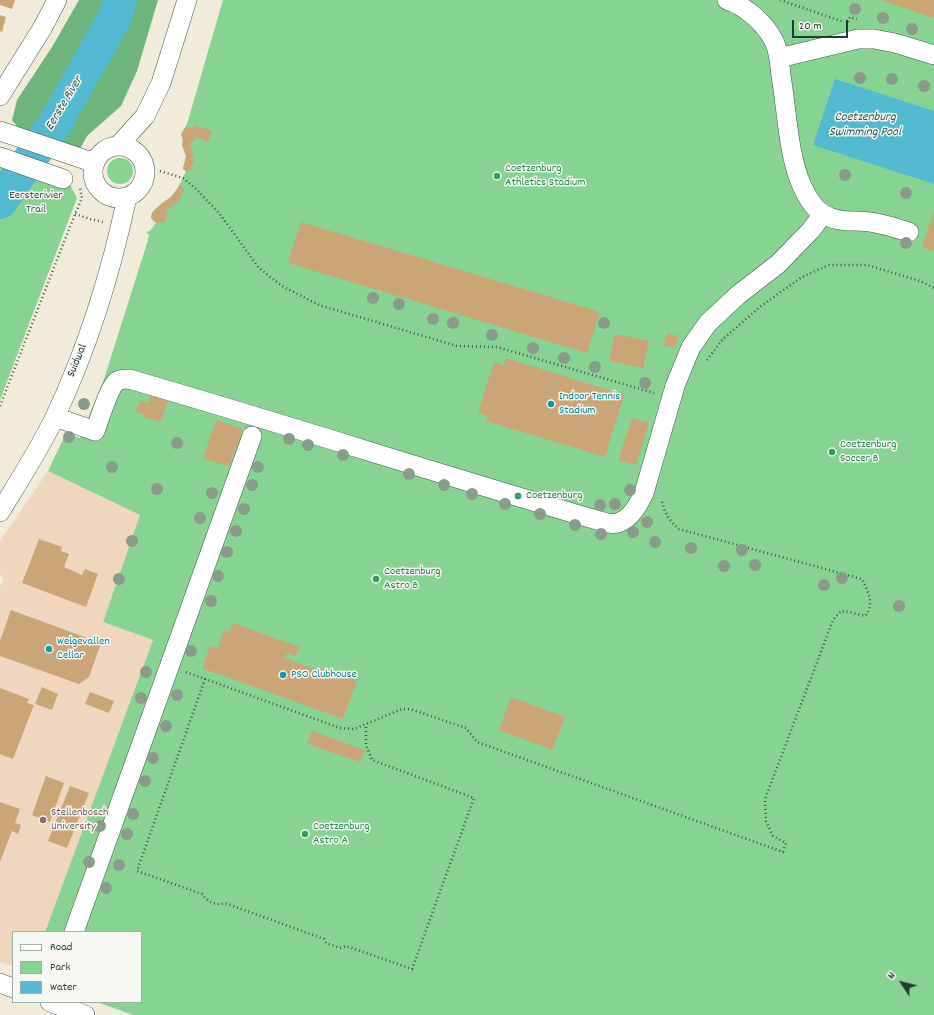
<!DOCTYPE html>
<html>
<head>
<meta charset="utf-8">
<style>
	body { margin:0 }
	#map { position:relative; width:934px; height:1015px; overflow:hidden; background:#f1ecda; font-family:Dekko,sans-serif }
	canvas { display:block }
	.legend { position:absolute; left:12px; top:931px; width:130px; height:72px; box-sizing:border-box; background:#f6f6f2; border:1px solid #a0aca6; margin:0; padding:5px 7px; list-style:none; font-size:12px; color:#1f3d34 }
	.legend li { display:flex; align-items:center; gap:8px; height:20px }
	.legend b { width:20px; border:1px solid #a0aca6 }
	.north { position:absolute; left:882px; top:963px; width:40px; height:40px; -webkit-text-stroke:3px #f6f6f2; paint-order:stroke; rotate:305deg; font-size:11px; font-weight:700; line-height:16px; text-align:center; color:#1f3d34 }
	.north::after { content:''; display:block; margin:auto; width:14px; height:18px; background:#1f3d34; clip-path:polygon(50% 0,100% 100%,50% 72%,0 100%) }
	.scale { position:absolute; left:792px; top:20px; width:56px; height:18px; box-sizing:border-box; border:2px solid #1f3d34; border-top:0; padding-left:5px; font-size:12px; line-height:14px; white-space:nowrap; color:#1f3d34; -webkit-text-stroke:3px #f6f6f2; paint-order:stroke }
</style>
</head>
<body>
<div id="map">
<canvas width="934" height="1015"></canvas>
<ul class="legend">
<li><b style="height:5px;background:#fff"></b>Road</li>
<li><b style="height:11px;background:#87d391"></b>Park</li>
<li><b style="height:11px;background:#53b8d2"></b>Water</li>
</ul>
<div class="north">N</div>
<div class="scale">20 m</div>
</div>
<script>
const ctx = document.querySelector('canvas').getContext('2d');
ctx.lineJoin = 'round';
function paint(path, color) { ctx.fillStyle = color; ctx.fill(path, 'evenodd'); }
function strokePath(path, color, width, dash) { ctx.strokeStyle = color; ctx.lineWidth = width; ctx.lineCap = dash ? 'butt' : 'round'; ctx.setLineDash(dash || []); ctx.stroke(path); }
function drawText(font, color, halo, rows, align = 'center') {
  ctx.font = font + ' Dekko,sans-serif'; ctx.lineWidth = 3; ctx.setLineDash([]); ctx.textBaseline = 'middle'; ctx.strokeStyle = halo; ctx.fillStyle = color; for (const [text, x, y, turn = 0] of rows) {
    ctx.save(); ctx.translate(x, y); ctx.rotate((+turn || 0) * Math.PI / 180); ctx.textAlign = isNaN(turn) ? turn : align; if (halo) ctx.strokeText(text, 0, 0); ctx.fillText(text, 0, 0); ctx.restore();
  }
}
const built = new Path2D(`
	M48,471L140,515L103,622L153,640L45,932H13V966L0,962V586L4,581L0,574V541Z`);
const green = new Path2D(`
	M223,0H934V1015H133L97,1002H141V932H45L153,640L103,622L140,515L48,471L66,433L80,438L104,379L148,240L149,235L146,232L150,231L156,223L151,217L152,213C156,207 163,203 169,199C175,194 183,179 186,171L183,169L186,156L182,145L183,140L181,134L187,124Z
	M0,150L70,185L77,198L0,400Z
	M107 171a13 13 0 1 1 26 0a13 13 0 1 1-26 0Z`);
const forest = new Path2D(`
	M79,0H158L137,71L121,106L87,136L80,149L20,130L12,120L17,100L52,47Z`);
const water = new Path2D(`
	M835,79L934,111V184L813,145Z`);
const river = new Path2D(`
	M0,202L56,122L115,17L120,0`);
const building = new Path2D(`
	M0,0H15L12,9L0,5Z
	M881,0H934V18Z
	M0,15L6,17L2,32L0,31Z
	M194,125L212,131L208,142L195,137V140L190,142L194,163L191,169L187,172L183,169L186,156L182,145L183,140L181,134L186,127L193,128Z
	M180,185L184,188V190L178,202L166,210L167,218L164,222L157,223L153,221L151,217L152,213L162,203L171,197Z
	M934,211V251L922,247Z
	M301,222L600,312L587,353L288,263Z
	M667,333L678,336L675,348L664,345Z
	M615,334L649,341L643,368L609,361Z
	M506,358L624,395L605,457L486,421L488,416L478,413L494,362L504,365Z
	M152,393L168,398L161,422L144,417V415L136,412L140,401L149,403Z
	M632,418L649,423L636,465L618,460Z
	M216,420L243,429L229,467L203,458Z
	M39,539L62,547L61,551L69,554L64,567L82,575L85,569L98,574L86,607L22,583Z
	M11,610L101,643L89,677L79,684L0,656V641Z
	M233,623L299,647L296,656L287,653L285,658L317,670L318,667L357,681L343,719L202,668L210,646L218,648L224,630L229,632Z
	M42,687L58,694L52,710L35,704Z
	M0,688L29,699L27,703L34,705L13,759L0,754Z
	M90,692L114,701L109,713L85,704Z
	M511,697L565,717L552,750L499,730Z
	M312,731L365,750L360,762L307,744Z
	M46,776L64,783L50,822L32,815Z
	M70,786L89,793L67,848L48,841Z
	M0,802L20,809L15,823L21,825L18,834L12,831L0,862Z`);
const path = new Path2D(`
	M780,0L844,22
	M848,22L850,17L857,19
	M160,171L183,178L195,188L219,213L259,268L282,286L319,305L457,346L497,347L654,393
	M75,214L90,219L103,222
	M707,360L723,339L761,306L802,277L829,265H867L920,281L934,288
	M0,406L69,229L82,198L80,188
	M186,672L340,728L354,729L402,709H410L466,728L477,742L783,852L786,843L773,836L766,821L765,799L833,620L841,611L850,612L865,616C875,605 868,591 862,579L679,529C670,522 664,512 662,501
	M205,679L137,871L202,894C207,902 216,906 225,903L324,939L326,943L340,948L346,946L412,969L474,798L372,760L366,745V725`);
const minor = new Path2D(`
	M727,0C745,6 765,23 774,41C779,51 780,65 781,76C787,110 788,155 802,186C807,197 813,208 823,214C838,223 854,220 870,222C884,224 896,228 909,232
	M779,58L858,39H874L895,43L934,55
	M0,96L43,27L57,0
	M0,131L95,163
	M93 172a26 26 0 1 1 52 0a26 26 0 1 1-52 0Z
	M118,146L145,116L161,83L187,0
	M0,157L63,179
	M55,417L95,431C99,421 109,387 117,381C121,379 125,379 129,379C289,425 447,477 607,523C610,523 614,524 617,523C630,520 639,504 644,493L675,386L691,347L708,323L738,295L778,264L811,230L823,214
	M0,512C19,481 39,450 55,417C88,347 111,273 127,197
	M74,932L252,436
	M0,983L13,988
	M50,1002L85,1015`);
const trees = [
	[855,9],
	[883,18],
	[912,29],
	[860,78],
	[892,79],
	[924,86],
	[845,175],
	[906,193],
	[906,243],
	[373,298],
	[399,304],
	[433,319],
	[453,323],
	[604,323],
	[492,335],
	[533,348],
	[564,358],
	[595,367],
	[645,383],
	[84,404],
	[69,437],
	[289,439],
	[177,443],
	[308,445],
	[343,455],
	[112,467],
	[258,467],
	[409,474],
	[252,485],
	[444,485],
	[157,489],
	[630,490],
	[212,493],
	[472,494],
	[505,504],
	[615,504],
	[600,505],
	[244,509],
	[540,514],
	[200,518],
	[647,522],
	[575,525],
	[236,531],
	[633,532],
	[601,534],
	[132,541],
	[655,542],
	[691,548],
	[742,550],
	[227,552],
	[755,565],
	[724,566],
	[218,576],
	[842,578],
	[119,579],
	[824,585],
	[211,601],
	[899,606],
	[191,651],
	[146,672],
	[177,695],
	[141,698],
	[166,726],
	[153,758],
	[145,781],
	[133,814],
	[100,826],
	[127,834],
	[89,862],
	[119,865],
	[106,888]
];
const markers = [
	[497,176,4,"#2e9e5b"],
	[551,404,4,"#0f9aa8"],
	[832,452,4,"#2e9e5b"],
	[518,496,4,"#2e9e5b"],
	[376,579,4,"#2e9e5b"],
	[49,649,4,"#0f9aa8"],
	[283,675,4,"#0f9aa8"],
	[43,820,4,"#8d6e63"],
	[305,834,4,"#2e9e5b"]
];
const leisureNames = [
	["Coetzenburg",505,169],
	["Athletics Stadium",505,183],
	["Coetzenburg",840,445],
	["Soccer B",840,459],
	["Coetzenburg",526,496],
	["Coetzenburg",384,572],
	["Astro B",384,586],
	["Coetzenburg",313,827],
	["Astro A",313,841]
];
const parkNames = [
	["Eersterivier",36,196],
	["Trail",36,210]
];
const streetNames = [
	["Suidwal",78,361,-68]
];
const cultureNames = [
	["Indoor Tennis",559,397],
	["Stadium",559,411],
	["Welgevallen",57,642],
	["Cellar",57,656],
	["PSO Clubhouse",291,675]
];
const educationNames = [
	["Stellenbosch",51,813],
	["University",51,827]
];
const waterNames = [
	["Eerste River",65,104,-59],
	["Coetzenburg",865,118],
	["Swimming Pool",865,133]
];
paint(built, '#f0d6bc');
paint(green, '#87d391');
paint(forest, '#6db57b');
paint(water, '#53b8d2');
strokePath(river, '#53b8d2', 34);
paint(building, '#cca577');
strokePath(minor, '#3e574d', 20);
strokePath(path, '#3e574d', 2.5, [1, 3]);
strokePath(minor, '#fff', 19);
ctx.fillStyle = '#899c89';
for (const [x, y] of trees) { ctx.beginPath(); ctx.arc(x, y, 6, 0, 2 * Math.PI); ctx.fill(); }
for (const [x, y, r, color] of markers) { const dot = new Path2D(); dot.arc(x, y, r, 0, 2 * Math.PI); ctx.fillStyle = color; ctx.fill(dot); strokePath(dot, '#f6f6f2', 1.5); }
drawText('12px', '#27864d', '#f6f6f2', leisureNames, 'left');
drawText('12px', '#345b47', '#f6f6f2', parkNames);
drawText('12px', '#1f3d34', '#f6f6f2', streetNames);
drawText('12px', '#0d838f', '#f6f6f2', cultureNames, 'left');
drawText('12px', '#785e54', '#f6f6f2', educationNames, 'left');
drawText('italic 13px', '#2c5c5c', '#f6f6f2', waterNames);
</script>
</body>
</html>
